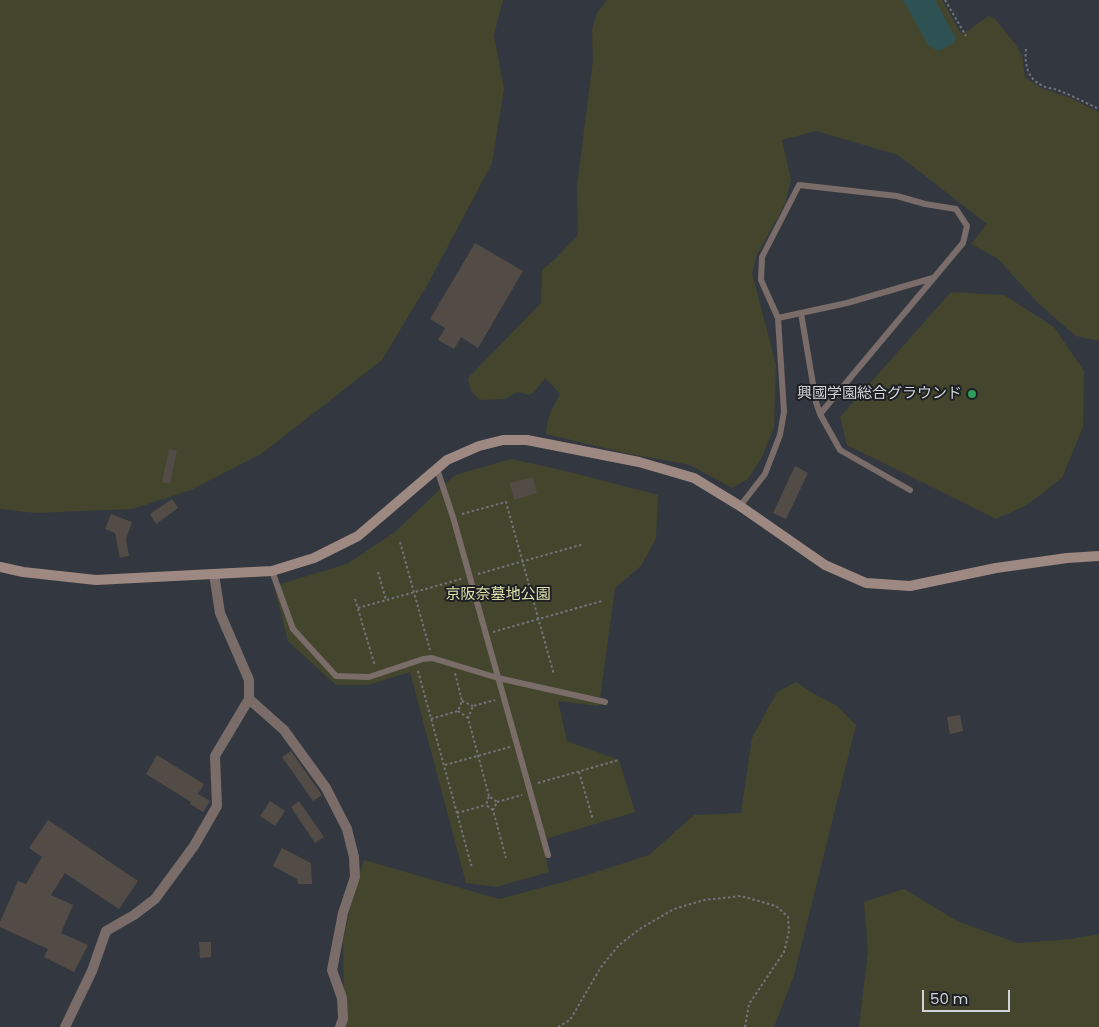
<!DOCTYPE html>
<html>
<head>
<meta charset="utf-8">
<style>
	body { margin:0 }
	#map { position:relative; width:1099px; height:1027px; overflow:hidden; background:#333840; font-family:Poppins,sans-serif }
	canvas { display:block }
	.scale { position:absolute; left:922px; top:990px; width:88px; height:22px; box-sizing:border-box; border:2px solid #d1d5d9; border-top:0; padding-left:6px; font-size:15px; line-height:18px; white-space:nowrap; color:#d1d5d9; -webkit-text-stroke:4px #1d1f23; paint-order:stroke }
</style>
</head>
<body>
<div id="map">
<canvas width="1099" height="1027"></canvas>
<div class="scale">50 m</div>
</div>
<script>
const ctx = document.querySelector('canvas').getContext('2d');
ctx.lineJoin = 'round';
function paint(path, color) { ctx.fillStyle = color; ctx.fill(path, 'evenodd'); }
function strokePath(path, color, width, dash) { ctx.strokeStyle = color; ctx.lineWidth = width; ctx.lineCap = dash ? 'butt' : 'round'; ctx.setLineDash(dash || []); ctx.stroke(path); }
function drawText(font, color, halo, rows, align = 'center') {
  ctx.font = font + ' Poppins,"Noto Sans JP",sans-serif'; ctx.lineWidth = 4; ctx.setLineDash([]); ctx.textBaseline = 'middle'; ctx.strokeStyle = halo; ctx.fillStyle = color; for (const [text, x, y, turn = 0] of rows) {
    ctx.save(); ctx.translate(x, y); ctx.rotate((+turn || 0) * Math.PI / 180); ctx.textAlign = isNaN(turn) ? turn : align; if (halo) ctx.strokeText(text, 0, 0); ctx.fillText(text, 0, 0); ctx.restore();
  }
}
const green = new Path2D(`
	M0,0H503L494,35L504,89L492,163L429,282L382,360L261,454L191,490L132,509L35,513L0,509Z
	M607,0H942L962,35L988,16L995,19L1016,45L1022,56L1025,77L1041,88L1068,97L1099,112V341L1076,336L1039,304L997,258L971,244L987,224L898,155L816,131L782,140L791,180L785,204L757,255L752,273L776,365L774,428L761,459L748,479L732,488L690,465L625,453L546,434C547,418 552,408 560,394L545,378L534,392L529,395L518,392L505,399L480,400L471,391L468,378L541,303L542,270L555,259L578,235L577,186L593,60L592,30L597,13Z
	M951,292L1004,295L1054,327L1084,371L1083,427L1062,478L1027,505L996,519L847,445L840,417Z
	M511,459L570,472L658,495L656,538L641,566L615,588L599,706L558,701L567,741L619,760L635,812L542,840L549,872L496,887L466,883L410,672L368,685H336L288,641L274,586L347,564L395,532L455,475Z
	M796,682L816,695L836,705L856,725L794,975L774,1027H344L343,941L353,895L364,860L499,899L571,880L649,855L694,815L741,813L752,738L777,692Z
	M904,889L957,921L1017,943L1072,939L1099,934V1027H859L868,951L864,902Z`);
const water = new Path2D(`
	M903,0H935L956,39L954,43L938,51L928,45Z`);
const building = new Path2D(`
	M475,243L523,271L478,348L461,337L454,349L438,340L445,328L430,319Z
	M169,449L177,451L170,484L162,482Z
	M795,466L808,473L786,519L773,513Z
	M533,477L537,493L514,500L510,483Z
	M172,499L178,508L156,524L150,514Z
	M111,514L132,522L126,539L129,556L120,558L115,533L105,529Z
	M960,715L963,731L950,734L947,717Z
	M291,751L322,795L313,801L282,757Z
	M157,755L204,784L198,794L210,801L203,812L190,804L191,802L146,774Z
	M270,801L285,811L275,826L260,816Z
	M299,801L324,837L315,843L291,807Z
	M48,820L138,881L119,909L65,873L51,895L73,905L61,933L88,945L74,972L44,957L48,949L0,927V922L18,881L26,884L42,857L29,848Z
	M282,848L311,863L312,884H298L297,879L273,866Z
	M199,942H211V957L200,958Z`);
const path = new Path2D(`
	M945,0L966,36
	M1026,49C1024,67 1029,83 1049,88C1053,89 1056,89 1060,91C1073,96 1086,103 1099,109
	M462,514L506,502L554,675
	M400,542L430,650
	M378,572L386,600
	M478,574L584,544
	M355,599L375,666
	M358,608L461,579
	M493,632L602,601
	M418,671L472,868
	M462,701L473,706
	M458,711L468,718
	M431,719L458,711L462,701L455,673
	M445,765L510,747
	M579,772L593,820
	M538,783L619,760
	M489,796L468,718L473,706L495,700
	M497,802L522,795
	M493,810L486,805L489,796L497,802L493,810L506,858
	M457,813L486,805
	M558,1027L570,1020L601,967L619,945L641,928L674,909L704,900L741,896L776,906L788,917L789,931L784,952L749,1004L745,1027`);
const lane = new Path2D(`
	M801,313L816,402L820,414
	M778,318L847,303L933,278
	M437,469L453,517L548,855
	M740,506L765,474L780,435L784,412L778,318L761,280L762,257L799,185L897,196L925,204L956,209L967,226L963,243L820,414L840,450L910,490
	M272,571L293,629L336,676L369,677L423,659L432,658L498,678L605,702`);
const street = new Path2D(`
	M249,699L284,730L326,788L347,829L354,857L355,877L343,913L332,970L342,998L343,1019L340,1027
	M65,1027L92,971L106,931L134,915L155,899L194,846L217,806L215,756L249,699V680L220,613L214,574`);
const secondary = new Path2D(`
	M0,567L23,572L96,580L272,571L314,558L358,536L447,460L479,446L503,440H527L639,462L694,478L740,506L825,565L866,583L910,586L996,568L1067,558L1099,556`);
const markers = [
	[972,394,5,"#2e9e5b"]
];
const poiNames = [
	["興國学園総合グラウンド",962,394]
];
const parkNames = [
	["京阪奈墓地公園",498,595]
];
paint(green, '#44452d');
paint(water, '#2e5253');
paint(building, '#534b45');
strokePath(path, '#70757b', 2, [2.5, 2.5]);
strokePath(lane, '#7a6c68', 6);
strokePath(street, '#7a6c68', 10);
strokePath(secondary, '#9e8982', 10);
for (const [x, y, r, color] of markers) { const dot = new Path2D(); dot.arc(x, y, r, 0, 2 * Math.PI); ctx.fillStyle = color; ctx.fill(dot); strokePath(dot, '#1d1f23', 2); }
drawText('15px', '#d1d5d9', '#1d1f23', poiNames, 'right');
drawText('15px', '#dfe2ab', '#1d1f23', parkNames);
</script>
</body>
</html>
